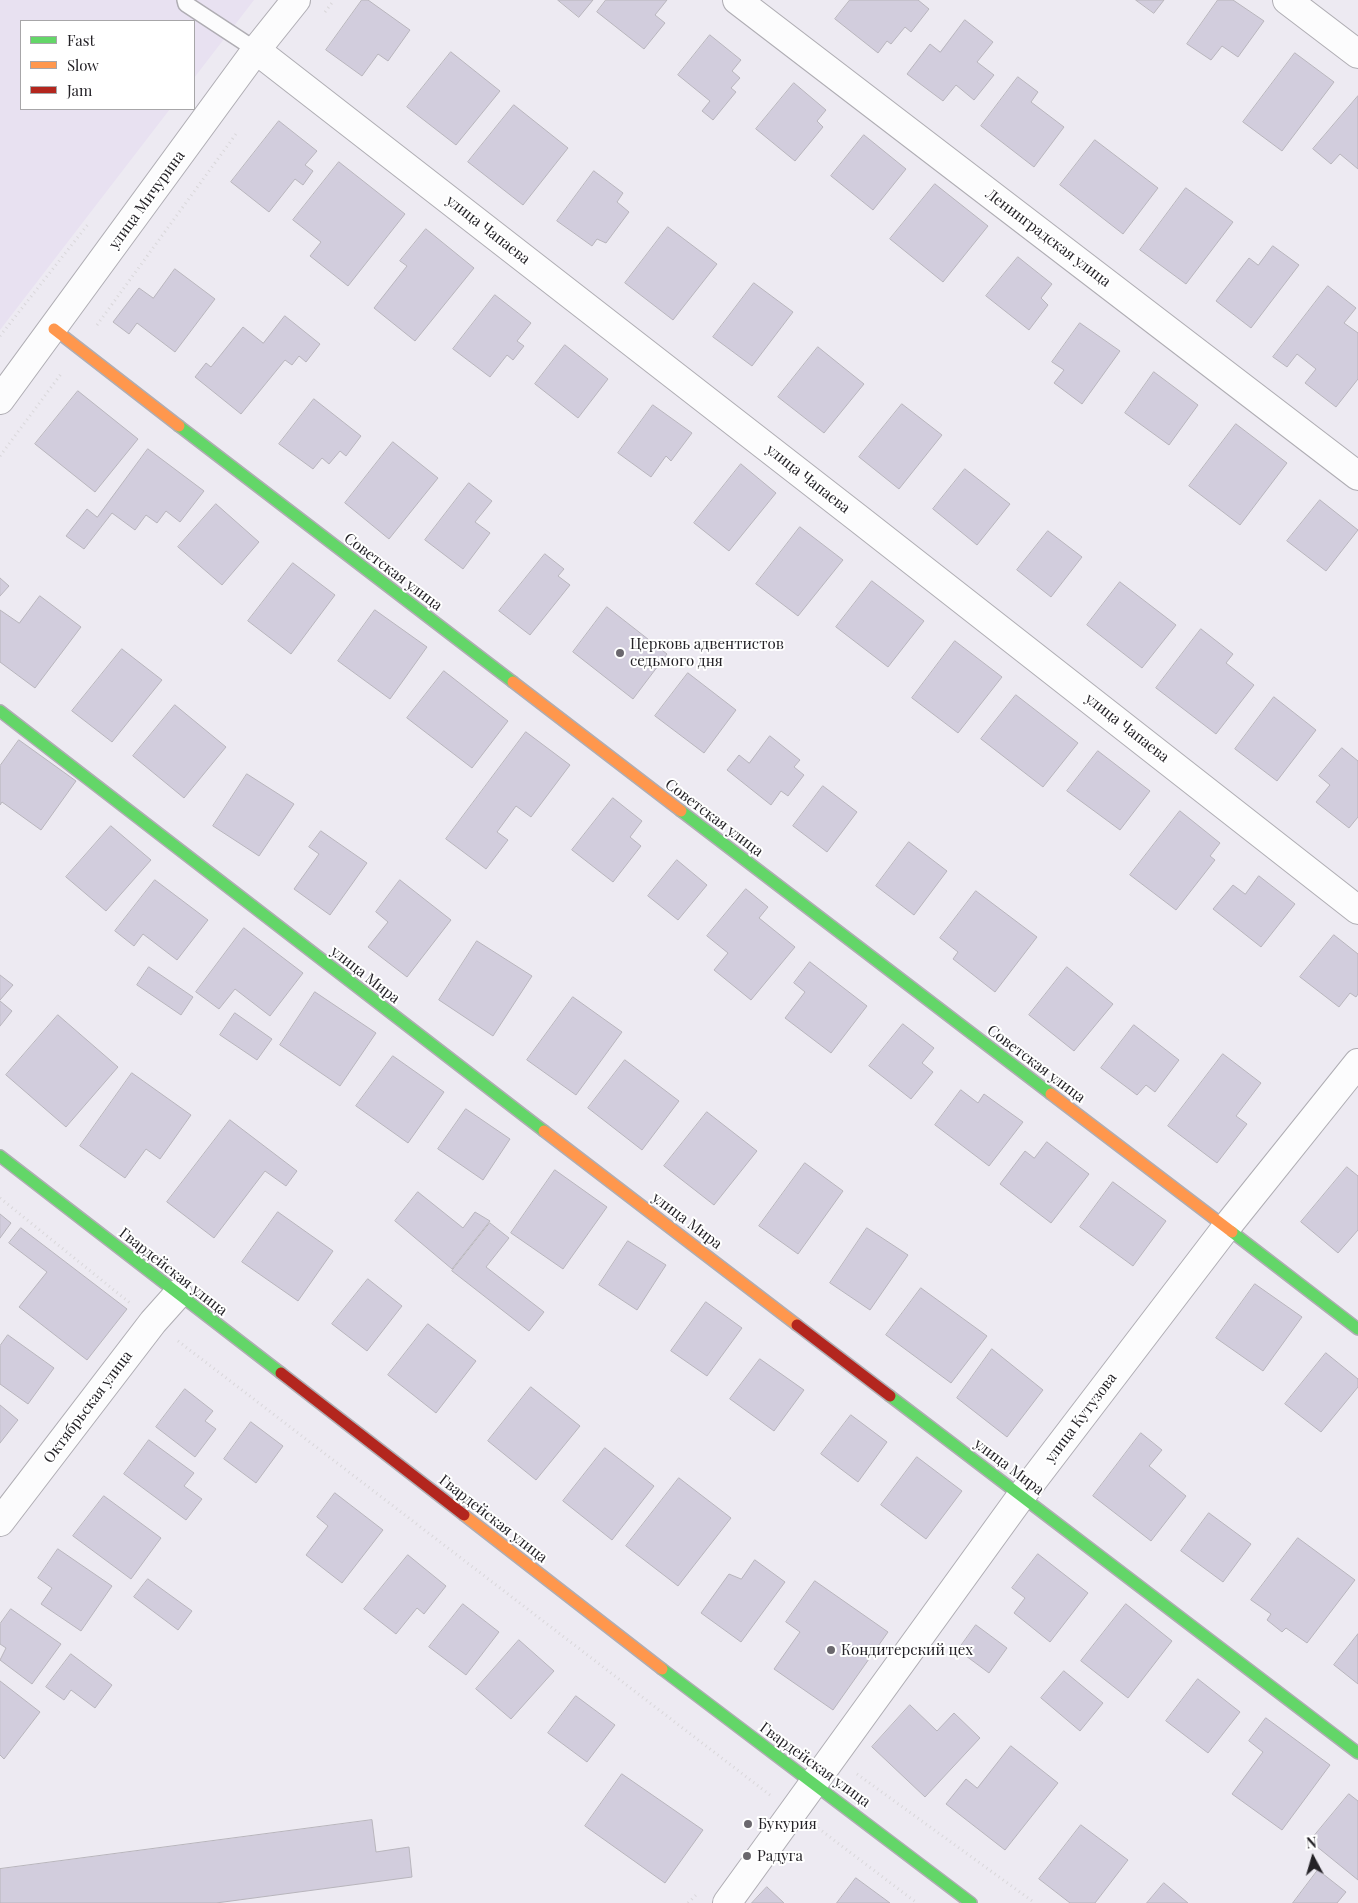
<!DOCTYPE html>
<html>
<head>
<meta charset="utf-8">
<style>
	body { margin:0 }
	#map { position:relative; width:1358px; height:1903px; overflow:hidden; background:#edeaf2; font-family:"Playfair Display",serif }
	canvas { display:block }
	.legend { position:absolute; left:20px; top:20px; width:175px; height:90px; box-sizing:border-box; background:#fff; border:1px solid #a7a6a8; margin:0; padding:6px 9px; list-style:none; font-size:15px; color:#232126 }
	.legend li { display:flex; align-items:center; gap:10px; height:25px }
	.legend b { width:25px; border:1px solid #a7a6a8 }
	.north { position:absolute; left:1288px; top:1833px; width:50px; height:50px; -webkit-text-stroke:4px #fff; paint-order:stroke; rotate:354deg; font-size:14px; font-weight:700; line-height:20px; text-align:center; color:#232126 }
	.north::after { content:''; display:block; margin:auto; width:18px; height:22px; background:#232126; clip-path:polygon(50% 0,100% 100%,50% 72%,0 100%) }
</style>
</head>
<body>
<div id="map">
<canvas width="1358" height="1903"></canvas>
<ul class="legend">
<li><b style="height:6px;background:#63d668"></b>Fast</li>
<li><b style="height:6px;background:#ff974d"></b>Slow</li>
<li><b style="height:6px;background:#b3261e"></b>Jam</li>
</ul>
<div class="north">N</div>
</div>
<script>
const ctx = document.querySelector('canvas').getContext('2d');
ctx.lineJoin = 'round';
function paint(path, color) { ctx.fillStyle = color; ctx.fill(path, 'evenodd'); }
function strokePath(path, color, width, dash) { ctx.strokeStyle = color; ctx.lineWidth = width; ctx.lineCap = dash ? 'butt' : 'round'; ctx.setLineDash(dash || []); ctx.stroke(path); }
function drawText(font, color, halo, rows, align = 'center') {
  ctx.font = font + ' "Playfair Display",serif'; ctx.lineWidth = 4; ctx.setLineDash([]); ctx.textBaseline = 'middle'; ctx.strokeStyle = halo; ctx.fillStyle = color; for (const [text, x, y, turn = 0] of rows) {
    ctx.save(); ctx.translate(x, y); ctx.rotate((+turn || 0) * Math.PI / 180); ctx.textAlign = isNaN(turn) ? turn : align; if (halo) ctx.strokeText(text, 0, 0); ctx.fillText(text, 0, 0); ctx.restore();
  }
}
const built = new Path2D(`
	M0,0H254L194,78V21H21V109H170L0,330Z`);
const building = new Path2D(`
	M362,0H368L410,30L388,61L378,54L362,76L326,50Z
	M558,0H593L579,17Z
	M606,0H667L655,15L665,23L644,49L597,12Z
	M850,0H918L929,9L911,32L905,27L891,44L887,41L878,53L835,19Z
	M1136,0H1164L1154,13Z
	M1218,0H1233L1264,21L1238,57L1222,46L1211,60L1187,44Z
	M965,20L993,42L977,62L994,75L974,100L956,85L943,101L907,74L930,44L940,52Z
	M710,35L741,60L732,71L740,78L731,88L736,92L713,120L702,111L710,101L678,75Z
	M451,52L500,91L456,145L407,107Z
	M1295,53L1334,82L1282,151L1243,122Z
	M1018,77L1038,92L1031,102L1064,127L1034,167L981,126Z
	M794,83L826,110L817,121L823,127L795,161L756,129Z
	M1358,96V169L1340,154L1331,164L1313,149Z
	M514,105L568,148L523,205L468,162Z
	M279,121L317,151L305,165L313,171L303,185L295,179L269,212L231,182Z
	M864,135L906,169L873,210L831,176Z
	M1095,140L1158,188L1123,234L1060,185Z
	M339,162L405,214L348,286L310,256L321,242L293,220Z
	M594,171L623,193L617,202L629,212L606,243L597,239L592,246L557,221Z
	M935,184L988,226L943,282L890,239Z
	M1186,188L1233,222L1186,284L1140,250Z
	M668,227L717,264L673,320L625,283Z
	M426,229L474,268L415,341L374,308L407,266L400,261Z
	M1273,246L1299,265L1251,328L1216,301L1249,258L1258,265Z
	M1018,257L1052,284L1041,298L1048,305L1029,330L986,296Z
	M175,269L215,299L175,352L137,323L129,334L113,322L139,288L153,298Z
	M754,283L793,312L752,366L713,337Z
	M1328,286L1356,308L1344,323L1358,333V379L1336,407L1305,383L1316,369L1297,354L1287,367L1273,357Z
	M495,295L531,323L517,341L524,346L513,360L507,355L490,377L453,349Z
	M285,316L320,344L306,362L299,356L292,365L285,360L241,414L195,377L206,363L211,367L243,327L263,343Z
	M1080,323L1120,351L1082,404L1054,383L1064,370L1052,362Z
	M565,345L608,379L578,418L535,384Z
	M818,347L864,384L824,433L778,397Z
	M1154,372L1198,405L1169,445L1125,413Z
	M78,391L138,439L95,492L35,444Z
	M314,399L361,436L346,456L340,451L329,464L322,458L313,469L279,444Z
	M902,404L942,435L899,489L859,457Z
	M653,405L692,433L671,461L666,456L651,477L618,453Z
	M1236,424L1287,463L1240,525L1189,486Z
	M393,442L438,478L389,539L345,503Z
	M148,449L204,491L180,522L166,511L157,523L146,515L135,530L112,513L84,549L66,536L87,509L97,517Z
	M741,464L776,493L729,551L694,523Z
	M965,469L1010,504L977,545L933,509Z
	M469,483L492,501L475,522L490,533L463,569L425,540Z
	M1320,500L1358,530L1326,571L1287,541Z
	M216,504L259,542L222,585L178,547Z
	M800,527L843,560L798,616L756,584Z
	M1048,531L1082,557L1051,597L1017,570Z
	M545,554L564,569L558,576L570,585L530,635L499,611Z
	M293,563L335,595L291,654L248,621Z
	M0,578L9,586L0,596Z
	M872,581L924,621L888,667L836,627Z
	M1120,582L1176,625L1142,668L1087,625Z
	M40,596L81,627L35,688L0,662V610L19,623Z
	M607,607L667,654L633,699L573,652Z
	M375,610L427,647L390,699L338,661Z
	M1201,629L1233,654L1226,663L1254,685L1216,734L1156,688Z
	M955,641L1002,677L958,733L912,698Z
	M122,649L162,680L112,742L72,711Z
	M444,671L508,721L472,768L407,718Z
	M688,673L736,710L704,753L655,716Z
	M1016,695L1078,743L1043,787L981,739Z
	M1274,697L1316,730L1277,781L1235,749Z
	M175,705L226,747L184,798L133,756Z
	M526,732L570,765L531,817L516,806L497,832L508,840L486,869L446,839Z
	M770,736L800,760L794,767L804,775L788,796L781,791L771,805L727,770L739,755L749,763Z
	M19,740L76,781L41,830L2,802L0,805V766Z
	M1342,748L1358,761V817L1349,828L1316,802L1330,785L1319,776Z
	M1098,751L1150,791L1120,830L1067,791Z
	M247,774L294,804L259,856L213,826Z
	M823,786L857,812L827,852L793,826Z
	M613,798L642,821L630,837L641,846L613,882L572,850Z
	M1180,811L1220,843L1210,856L1215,860L1176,910L1130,875Z
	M111,826L151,860L106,911L66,877Z
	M321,831L367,863L330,915L294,889L319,854L309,847Z
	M909,842L947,871L914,915L876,886Z
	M677,860L707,885L678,920L648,896Z
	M1259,876L1295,904L1261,947L1213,909L1233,885L1245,894Z
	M155,880L208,920L177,960L143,934L134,946L115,931Z
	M400,880L451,920L407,977L368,947L388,922L376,912Z
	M746,889L768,907L759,918L795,947L751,1000L714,970L728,953L707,936Z
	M976,891L1037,937L995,992L953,959L958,952L940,938Z
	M244,928L303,973L270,1016L235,989L219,1009L196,992Z
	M1334,935L1358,954V994L1356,997L1350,993L1339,1007L1300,977Z
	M477,941L532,976L493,1036L439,1000Z
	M810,962L867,1006L831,1053L785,1018L805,992L794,983Z
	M149,967L193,997L181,1015L137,985Z
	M1067,967L1113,1004L1074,1051L1029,1015Z
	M0,975L13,985L0,1000Z
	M315,992L376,1033L340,1086L280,1045Z
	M573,997L622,1032L576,1095L527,1060Z
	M0,1001L12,1011L0,1026Z
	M235,1013L272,1039L257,1060L220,1035Z
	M58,1015L118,1067L66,1127L6,1075Z
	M903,1024L934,1048L922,1063L933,1072L911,1099L869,1066Z
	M1134,1025L1179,1060L1155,1092L1146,1085L1137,1095L1101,1068Z
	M1223,1054L1261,1083L1236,1116L1247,1124L1217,1163L1168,1126Z
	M393,1056L444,1092L408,1143L356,1106Z
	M625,1060L679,1101L642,1150L588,1108Z
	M132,1073L191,1115L160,1159L146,1149L125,1178L80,1146Z
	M961,1090L978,1103L984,1094L1023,1122L989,1166L935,1125Z
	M466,1109L510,1139L483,1180L438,1149Z
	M707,1112L757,1151L714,1205L664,1166Z
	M230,1120L297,1171L286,1186L265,1171L214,1238L167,1202Z
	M1047,1142L1089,1174L1051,1223L1000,1184L1025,1151L1034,1158Z
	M805,1163L843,1191L798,1254L759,1226Z
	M1347,1167L1358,1176V1230L1338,1253L1301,1222Z
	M555,1170L607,1207L563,1269L511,1233Z
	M1113,1182L1166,1221L1133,1266L1080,1227Z
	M418,1192L463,1228L475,1212L490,1221L452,1269L395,1221Z
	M278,1212L333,1251L298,1301L242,1262Z
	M0,1214L11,1223L0,1238Z
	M490,1223L509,1238L486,1267L544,1312L529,1331L452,1271Z
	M21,1228L127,1309L87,1360L19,1307L47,1272L9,1243Z
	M867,1228L908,1255L870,1310L830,1283Z
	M628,1241L666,1265L637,1310L599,1285Z
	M368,1279L402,1306L367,1351L332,1324Z
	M1255,1284L1302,1317L1263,1371L1216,1338Z
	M921,1288L987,1336L951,1383L886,1335Z
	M706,1302L742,1328L707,1376L671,1351Z
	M428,1324L476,1361L436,1413L388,1375Z
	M8,1335L54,1368L28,1404L0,1384V1346Z
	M992,1349L1043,1390L1007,1437L957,1398Z
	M1326,1353L1358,1379V1387L1321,1432L1285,1404Z
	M760,1359L804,1390L774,1431L730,1399Z
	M531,1387L580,1426L536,1480L488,1441Z
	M185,1389L213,1411L205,1421L216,1429L195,1457L156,1427Z
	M0,1405L18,1420L0,1443Z
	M851,1415L887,1442L858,1482L821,1454Z
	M251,1422L283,1446L256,1483L224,1459Z
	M1141,1433L1162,1450L1149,1466L1186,1496L1151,1541L1093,1496Z
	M149,1440L194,1473L184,1486L202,1499L186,1520L124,1474Z
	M605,1448L654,1486L612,1540L563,1501Z
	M917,1457L962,1491L926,1539L881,1505Z
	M679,1478L731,1518L678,1586L626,1546Z
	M335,1493L383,1530L342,1583L306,1555L328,1526L317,1517Z
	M104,1496L161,1538L131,1579L73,1536Z
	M1209,1513L1251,1544L1223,1582L1181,1551Z
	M1298,1538L1355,1580L1307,1643L1286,1628L1282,1632L1267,1620L1271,1614L1251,1600Z
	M58,1549L112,1586L81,1631L41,1604L52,1588L38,1578Z
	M1038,1554L1088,1593L1050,1642L1014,1613L1025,1598L1012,1588Z
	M408,1555L446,1586L424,1614L417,1608L396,1634L364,1609Z
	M755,1560L785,1582L741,1642L701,1613L729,1574L741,1579Z
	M148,1579L192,1611L178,1630L134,1597Z
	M815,1581L888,1632L833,1710L774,1669L800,1632L786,1622Z
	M463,1604L499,1632L466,1675L429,1647Z
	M1126,1604L1172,1641L1128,1698L1081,1661Z
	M11,1609L61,1644L32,1684L0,1660L6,1648L0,1644V1624Z
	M976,1625L1007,1648L989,1673L958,1650Z
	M1358,1634V1684L1334,1665Z
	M519,1640L554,1671L511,1719L476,1689Z
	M71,1654L112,1685L95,1708L71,1690L64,1700L46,1687Z
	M1064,1671L1103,1703L1080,1731L1041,1698Z
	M1198,1679L1240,1712L1208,1753L1166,1721Z
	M0,1681L40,1712L4,1759L0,1755Z
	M576,1696L615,1725L587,1762L548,1733Z
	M910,1705L937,1731L954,1713L980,1738L925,1797L872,1747Z
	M1266,1718L1330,1765L1282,1830L1232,1794L1263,1752L1249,1741Z
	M1011,1746L1058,1783L1005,1850L946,1804L966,1779L977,1788Z
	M622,1774L703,1830L665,1883L585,1826Z
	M1349,1794L1358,1801V1880L1310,1841Z
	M372,1820L376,1852L409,1847L412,1877L216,1903H0V1869Z
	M1081,1825L1128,1860L1095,1903H1070L1039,1879Z
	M1318,1870L1346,1892L1337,1903H1293Z
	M856,1878L890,1903H837Z
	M1164,1883L1188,1903H1147Z
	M767,1887L784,1903H752Z`);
const path = new Path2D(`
	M325,12L334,0
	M97,325L236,134
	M0,336L89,223
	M0,456L61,374
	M0,1198L130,1303
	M178,1341L770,1795
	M857,1774L1035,1903
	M818,1828L917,1903
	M688,1903L698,1893`);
const lane = new Path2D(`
	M185,0L186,4L256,50`);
const street = new Path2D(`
	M737,0L1358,476
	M1287,0L1358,54
	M256,50L859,519L1358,910
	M0,400L256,50L296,0
	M0,1522L153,1322L178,1294
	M727,1903L1022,1495L1225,1229L1358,1063`);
const fast = new Path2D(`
	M179,426L513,682
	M0,711L544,1131
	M681,811L1051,1094
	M0,1156L281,1373
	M1232,1232L1358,1329
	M890,1396L1358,1753
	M662,1669L971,1903`);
const slow = new Path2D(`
	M54,329L179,426
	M513,682L681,811
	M1051,1094L1232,1232
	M544,1131L797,1325
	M464,1515L662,1669`);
const jam = new Path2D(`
	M797,1325L890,1396
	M281,1373L464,1515`);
const markers = [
	[620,653,5,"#6a676d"],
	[831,1650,5,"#6a676d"],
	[748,1824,5,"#6a676d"],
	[747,1856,5,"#6a676d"]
];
const streetNames = [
	["улица Мичурина",147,200,-54],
	["улица Чапаева",488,230,38],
	["Ленинградская улица",1048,238,37],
	["улица Чапаева",808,479,38],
	["Советская улица",393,572,37],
	["улица Чапаева",1127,728,38],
	["Советская улица",714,818,37],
	["улица Мира",365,975,38],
	["Советская улица",1036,1064,37],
	["улица Мира",687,1221,37],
	["Гвардейская улица",173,1272,38],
	["Октябрьская улица",88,1407,-53],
	["улица Кутузова",1081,1418,-53],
	["улица Мира",1009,1467,37],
	["Гвардейская улица",493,1519,38],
	["Гвардейская улица",815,1765,36]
];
const poiNames = [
	["Церковь адвентистов",630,644],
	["седьмого дня",630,661],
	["Кондитерский цех",841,1650],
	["Букурия",758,1824],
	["Радуга",757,1856]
];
paint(built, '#e8e1f1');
paint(building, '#d2cddd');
strokePath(building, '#b8b5bc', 1);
strokePath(lane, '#afadb3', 18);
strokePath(street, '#afadb3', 30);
strokePath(fast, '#afadb3', 14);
strokePath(slow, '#afadb3', 14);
strokePath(jam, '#afadb3', 14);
strokePath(path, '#d9d7da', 3, [1, 4]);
strokePath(lane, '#fcfcfd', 15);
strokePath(street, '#fcfcfd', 28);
strokePath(fast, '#63d668', 11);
strokePath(slow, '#ff974d', 11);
strokePath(jam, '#b3261e', 11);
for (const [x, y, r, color] of markers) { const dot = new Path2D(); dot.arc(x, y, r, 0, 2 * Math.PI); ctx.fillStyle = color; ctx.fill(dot); strokePath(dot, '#fff', 2); }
drawText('15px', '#232126', '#fff', streetNames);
drawText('15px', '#232126', '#fff', poiNames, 'left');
</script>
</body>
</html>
